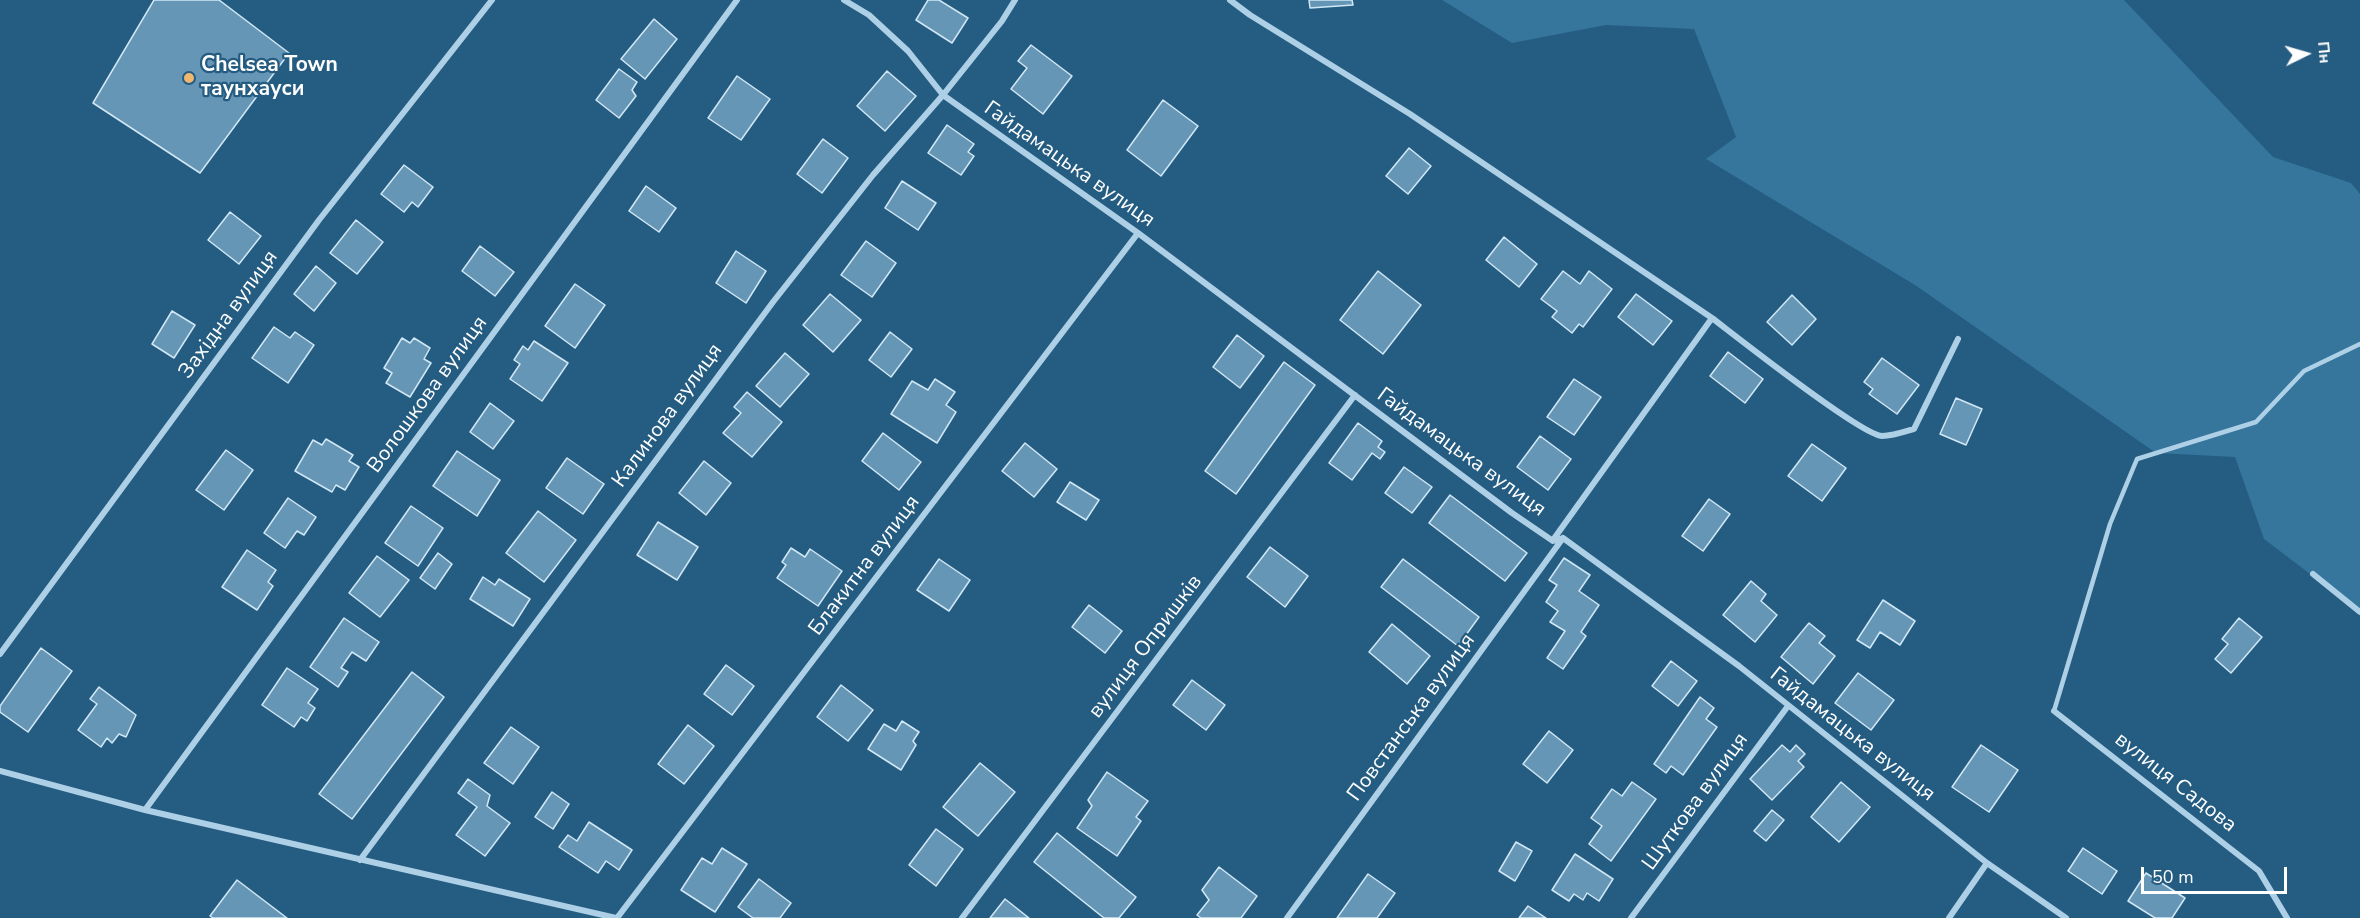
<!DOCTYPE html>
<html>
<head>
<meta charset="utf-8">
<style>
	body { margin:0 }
	#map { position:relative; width:2360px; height:918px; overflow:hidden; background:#255c81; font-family:"Nunito Sans",sans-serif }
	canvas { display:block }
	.north { position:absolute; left:2276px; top:24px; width:60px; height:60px; -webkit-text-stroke:4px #255c81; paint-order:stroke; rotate:85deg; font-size:16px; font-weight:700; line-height:24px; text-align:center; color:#fff }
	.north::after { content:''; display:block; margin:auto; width:21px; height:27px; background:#fff; clip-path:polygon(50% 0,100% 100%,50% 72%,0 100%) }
	.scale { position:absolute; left:2141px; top:867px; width:146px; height:27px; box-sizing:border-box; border:3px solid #fff; border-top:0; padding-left:8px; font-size:18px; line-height:21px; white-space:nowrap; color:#fff; -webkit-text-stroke:4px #255c81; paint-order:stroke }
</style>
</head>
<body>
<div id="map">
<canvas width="2360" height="918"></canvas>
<div class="north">Пн</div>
<div class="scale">50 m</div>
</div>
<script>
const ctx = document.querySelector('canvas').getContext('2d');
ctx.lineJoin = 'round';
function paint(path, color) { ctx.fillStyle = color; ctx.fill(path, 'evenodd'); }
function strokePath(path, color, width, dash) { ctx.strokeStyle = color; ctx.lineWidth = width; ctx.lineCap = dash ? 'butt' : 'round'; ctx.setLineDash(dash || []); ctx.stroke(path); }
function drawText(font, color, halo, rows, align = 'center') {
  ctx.font = font + ' "Nunito Sans",sans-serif'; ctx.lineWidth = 4.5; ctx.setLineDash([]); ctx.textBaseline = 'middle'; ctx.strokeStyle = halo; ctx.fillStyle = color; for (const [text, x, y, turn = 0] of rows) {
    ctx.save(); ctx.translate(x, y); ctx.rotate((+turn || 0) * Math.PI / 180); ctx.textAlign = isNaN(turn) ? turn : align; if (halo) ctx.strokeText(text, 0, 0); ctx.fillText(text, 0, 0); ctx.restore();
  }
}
const green = new Path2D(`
	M1442,0H2124L2273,157L2351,183L2360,194V612L2264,539L2235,457L2156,453L1915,285L1706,159L1736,137L1694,29L1606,25L1512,43Z`);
const building = new Path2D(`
	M154,0H219L289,53L200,173L93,103Z
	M928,0H939L968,18L952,43L916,20Z
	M1309,0H1352L1353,5L1310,8Z
	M654,19L677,39L645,79L621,59Z
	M1031,45L1072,76L1043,114L1011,89L1027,68L1018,61Z
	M619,69L637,82L632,90L636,96L619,118L596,100Z
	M887,71L916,96L885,131L857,106Z
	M737,76L770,99L741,140L708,118Z
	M1163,100L1198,126L1161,176L1127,150Z
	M947,125L974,144L968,152L974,156L961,175L928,153Z
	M823,139L848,158L822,193L797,174Z
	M1409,148L1431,166L1408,194L1386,176Z
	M404,165L433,187L418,207L412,202L404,212L381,194Z
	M902,181L936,203L918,230L885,208Z
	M646,186L676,208L659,232L629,211Z
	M230,212L261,236L239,264L208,240Z
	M356,220L383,242L357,274L330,253Z
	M1504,237L1537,264L1519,287L1486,260Z
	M866,241L896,263L872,297L841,275Z
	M480,246L514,272L495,296L462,271Z
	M736,251L766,271L746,303L716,283Z
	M316,266L336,283L314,311L294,294Z
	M1378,271L1421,305L1383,354L1340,320Z
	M1563,271L1580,284L1589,271L1612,289L1583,327L1579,324L1572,333L1552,317L1557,311L1541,299Z
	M575,284L605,305L575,348L545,326Z
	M830,294L861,320L833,352L803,325Z
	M1636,294L1672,321L1653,345L1618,317Z
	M1792,295L1816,319L1792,345L1767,322Z
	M172,311L195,325L174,358L152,344Z
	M274,327L290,338L295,332L314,345L288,383L252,358Z
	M890,332L912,349L891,377L869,360Z
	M1237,335L1264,356L1240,388L1213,367Z
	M402,338L410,343L414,338L430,348L424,359L431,363L410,397L386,383L392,373L384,368Z
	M534,341L568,363L542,401L510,379L520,364L514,360L523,346L528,350Z
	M1728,352L1763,379L1745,403L1710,376Z
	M785,353L809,374L780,407L756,386Z
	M1882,358L1919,385L1897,414L1869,394L1873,389L1864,382Z
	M1284,362L1315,385L1236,494L1205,471Z
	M935,379L955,392L946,405L956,412L937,443L891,414L912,381L928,390Z
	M1574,379L1601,397L1574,435L1547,417Z
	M747,392L782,422L752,457L723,433L741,413L734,407Z
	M1956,398L1982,409L1966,445L1940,434Z
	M490,403L514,421L493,449L470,432Z
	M1358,423L1382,441L1378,447L1385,452L1380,459L1372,453L1352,480L1329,463Z
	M883,433L921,462L899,490L862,461Z
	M1540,436L1571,459L1548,490L1517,467Z
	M326,439L353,455L349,461L359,467L345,490L336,485L332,492L295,471L313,440L322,445Z
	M1025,443L1057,469L1034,497L1002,471Z
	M1812,444L1846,468L1822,501L1788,476Z
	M226,450L253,470L224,510L196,490Z
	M457,451L500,480L477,516L433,486Z
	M567,458L604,484L583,514L546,488Z
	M704,461L731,483L706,515L679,493Z
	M1404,467L1432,487L1412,513L1385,493Z
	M1070,482L1099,500L1086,520L1057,502Z
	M1450,495L1527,553L1505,581L1429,523Z
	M288,498L316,517L304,535L297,531L285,548L264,533Z
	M1709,499L1730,514L1703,551L1682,536Z
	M411,506L443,528L418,566L385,543Z
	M538,511L576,540L544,582L506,553Z
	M658,522L698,547L677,580L637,555Z
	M1270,547L1308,576L1285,607L1247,577Z
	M791,548L805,557L810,549L842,571L818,606L777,578L786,565L782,562Z
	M247,550L276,570L268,582L273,586L257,610L222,587Z
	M438,553L452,564L435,589L420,578Z
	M377,556L409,580L380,617L349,593Z
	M1564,558L1590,575L1579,591L1599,605L1581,632L1586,636L1563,669L1547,658L1565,631L1550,622L1558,611L1546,602L1557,585L1549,580Z
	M939,559L970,580L949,611L917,590Z
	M1403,559L1479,617L1458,646L1381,587Z
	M483,577L495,585L499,579L530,599L513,626L470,599Z
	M1751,581L1766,594L1761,601L1777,615L1755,642L1723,615Z
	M1883,600L1915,621L1900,645L1880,632L1870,648L1857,640Z
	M1089,605L1122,631L1105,653L1072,627Z
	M344,618L379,642L366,661L352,652L341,668L348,672L338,687L310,667Z
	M2239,618L2262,637L2231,673L2215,659L2228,644L2222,639Z
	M1809,623L1825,636L1819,643L1835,656L1813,684L1781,657Z
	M1392,624L1430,656L1407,684L1369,652Z
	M41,648L72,671L28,732L0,712V706Z
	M1671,661L1697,681L1678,706L1652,686Z
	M726,665L754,686L732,715L704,694Z
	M287,668L318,689L308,703L315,708L307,721L301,717L294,727L262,705Z
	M412,672L444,697L352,819L319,794Z
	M1858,673L1894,700L1871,730L1835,703Z
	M1192,680L1225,705L1206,730L1173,705Z
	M841,685L873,710L848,741L817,717Z
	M99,687L136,715L126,737L119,734L112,743L107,738L101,747L78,730L97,704L90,699Z
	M1700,697L1714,708L1706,719L1717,727L1683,775L1671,766L1666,773L1654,764Z
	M902,721L919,732L913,741L916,745L901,770L868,749L884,724L896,731Z
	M688,725L714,746L684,784L658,764Z
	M511,727L539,747L513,784L484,763Z
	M1549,731L1573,750L1547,783L1523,764Z
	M1782,745L1790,752L1796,745L1805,754L1798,761L1804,767L1772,800L1750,779Z
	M1981,745L2018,770L1989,812L1952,787Z
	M980,763L1015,792L978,836L943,807Z
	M1107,772L1148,801L1136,817L1141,821L1117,856L1077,828L1092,806L1088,800Z
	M468,779L490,795L487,806L510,823L485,856L456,835L477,807L458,793Z
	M1632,782L1656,799L1611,861L1589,844L1602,826L1591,818L1612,789L1622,796Z
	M1841,782L1870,807L1839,842L1811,817Z
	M552,792L569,804L553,829L535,817Z
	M1772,810L1784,820L1766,841L1754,831Z
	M589,822L632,850L619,870L606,861L598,873L559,847L568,835L577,841Z
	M936,829L963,849L936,886L909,865Z
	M1057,833L1136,897L1119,918H1104L1034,862Z
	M1516,842L1532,851L1515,881L1499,871Z
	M722,848L747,864L715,912L681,890L702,858L712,864Z
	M2083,848L2117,871L2102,894L2068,871Z
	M1575,854L1613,879L1599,901L1587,893L1583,900L1574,894L1569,901L1552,890Z
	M1219,867L1257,896L1241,918H1201L1197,915L1209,900L1202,890Z
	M2146,873L2185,898L2172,918H2155L2128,901Z
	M1368,874L1395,893L1377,918H1337Z
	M759,879L791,903L780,918H753L738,907Z
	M237,880L287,918H213L210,916Z
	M1005,899L1029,918H990Z
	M1528,906L1546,918H1519Z`);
const lane = new Path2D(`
	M2054,711L2110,524L2137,459L2256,422L2304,371L2360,344`);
const street = new Path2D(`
	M844,0L869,15L908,51L943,95L1138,233L1512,513L1553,541L1563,538L1739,666L1987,863L2066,918
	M1230,0L1250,15L1410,114L1712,318L1553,540
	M1712,318C1737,337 1861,435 1882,436C1892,436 1904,432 1914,429L1958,339
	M2313,574L2360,612
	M0,654L319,220L492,0
	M2054,711L2259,871L2287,918
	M0,771L145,810L616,918
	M145,810L737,0
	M360,860L773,302L873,175L943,95L1002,21L1015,0
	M617,918L1138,233
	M962,918L1355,395
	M1287,918L1563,538
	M1631,918L1788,706
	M1949,918L1987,863`);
const markers = [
	[189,78,6,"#f0b771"]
];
const poiNames = [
	["Chelsea Town",201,66],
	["таунхауси",201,90]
];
const streetNames = [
	["Гайдамацька вулиця",1069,165,35],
	["Західна вулиця",229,315,-54],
	["Волошкова вулиця",428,395,-54],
	["Калинова вулиця",668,416,-54],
	["Гайдамацька вулиця",1461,453,36],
	["Блакитна вулиця",865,566,-53],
	["вулиця Опришків",1146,647,-53],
	["Повстанська вулиця",1412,718,-54],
	["Гайдамацька вулиця",1852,735,38],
	["вулиця Садова",2175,783,38],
	["Шуткова вулиця",1696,802,-54]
];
paint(green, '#36759c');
paint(building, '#6696b5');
strokePath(building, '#d0e7f5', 1.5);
strokePath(lane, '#add0e6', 4.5);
strokePath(street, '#add0e6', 6);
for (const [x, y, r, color] of markers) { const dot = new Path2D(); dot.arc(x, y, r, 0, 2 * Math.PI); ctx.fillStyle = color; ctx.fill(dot); strokePath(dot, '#255c81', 2); }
drawText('bold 21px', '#fff', '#255c81', poiNames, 'left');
drawText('21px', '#fff', '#255c81', streetNames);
</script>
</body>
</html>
